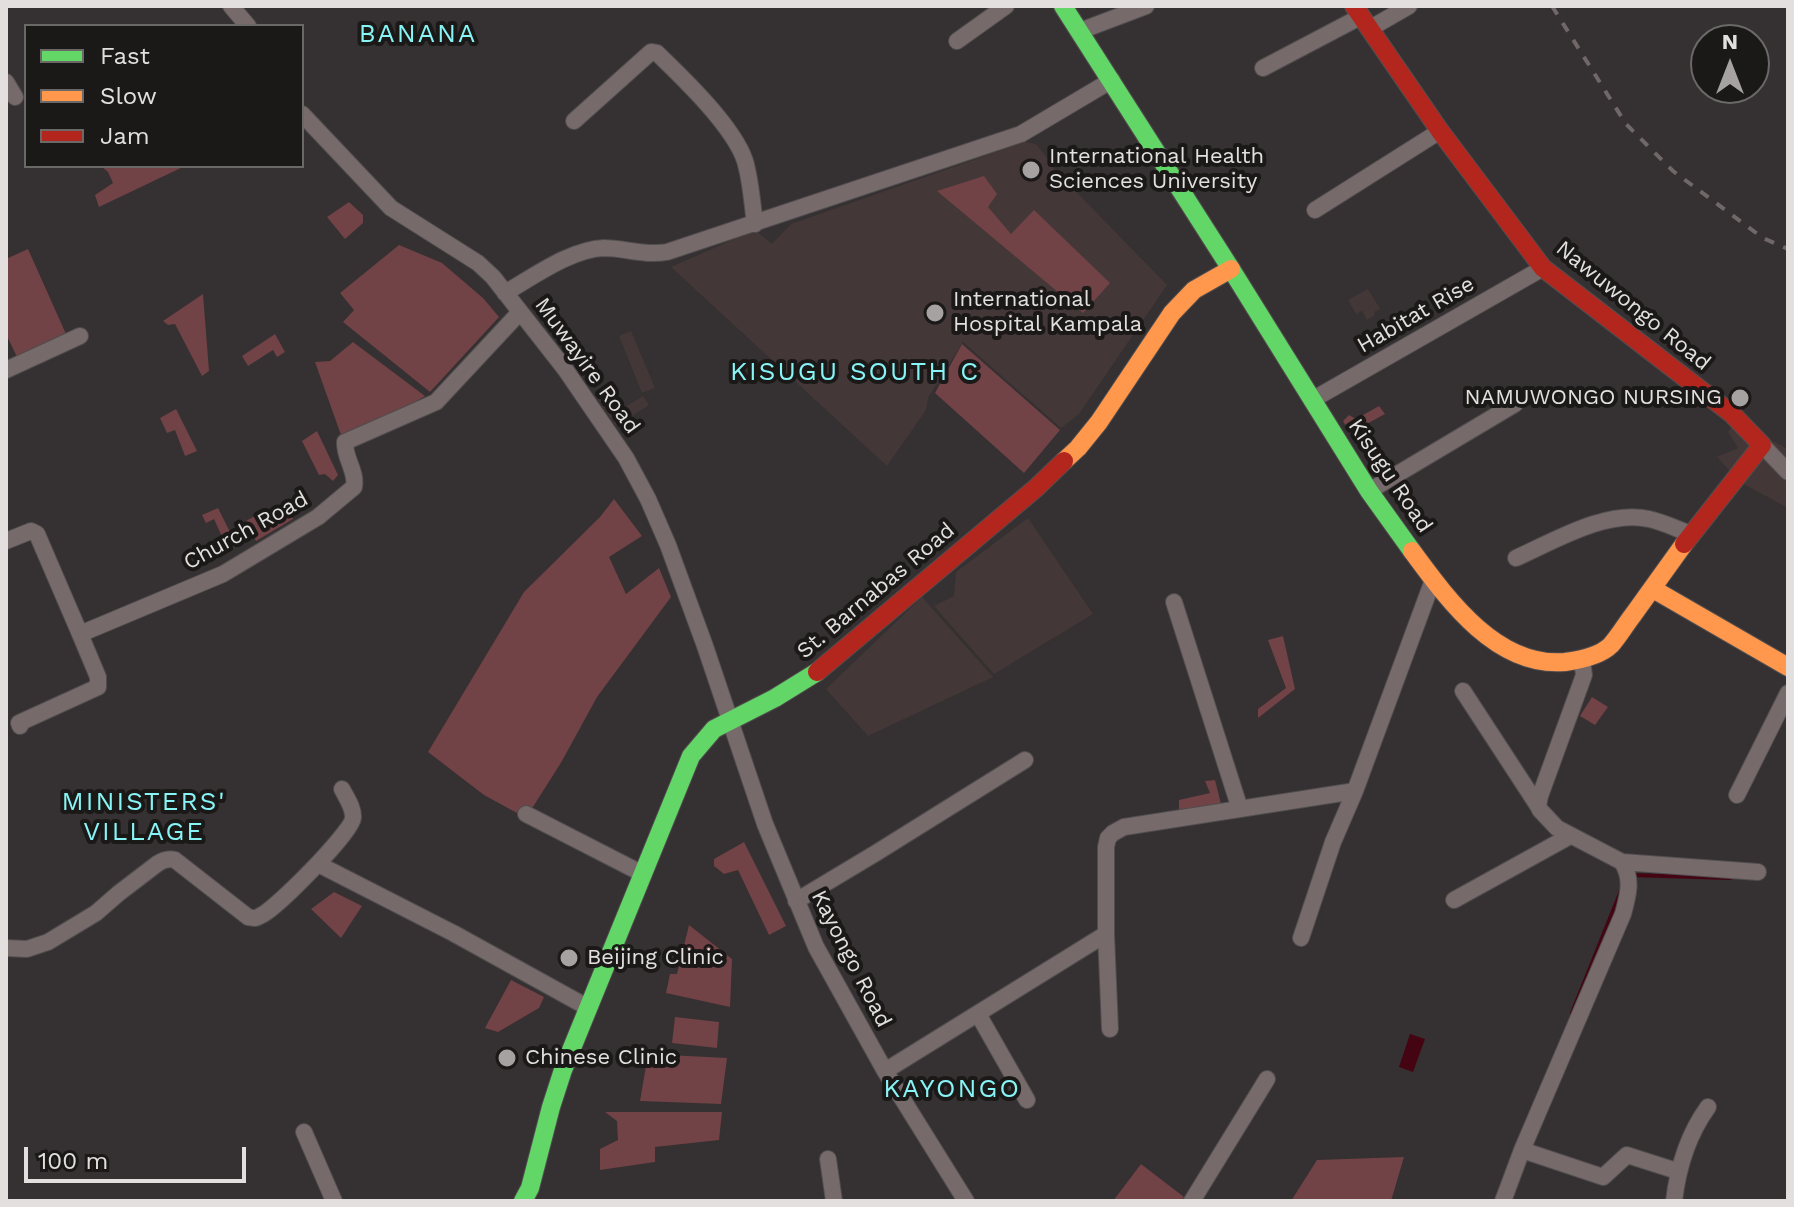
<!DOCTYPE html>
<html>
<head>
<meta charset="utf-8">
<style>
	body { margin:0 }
	#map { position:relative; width:1794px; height:1207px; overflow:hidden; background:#353031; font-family:"Work Sans",sans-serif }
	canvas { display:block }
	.frame { position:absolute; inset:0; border:8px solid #e3dfdf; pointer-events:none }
	.legend { position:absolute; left:24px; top:24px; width:280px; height:144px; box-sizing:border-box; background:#1b1818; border:2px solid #6b6868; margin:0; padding:10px 14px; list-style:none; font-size:24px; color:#e3dfdf }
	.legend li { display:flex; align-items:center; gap:16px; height:40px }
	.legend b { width:40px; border:2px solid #6b6868 }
	.north { position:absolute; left:1690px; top:24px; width:80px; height:80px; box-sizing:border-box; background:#1b1818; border:2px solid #6b6868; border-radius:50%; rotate:0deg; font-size:22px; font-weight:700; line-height:32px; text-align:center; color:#e3dfdf }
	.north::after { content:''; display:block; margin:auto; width:28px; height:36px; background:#a6a2a2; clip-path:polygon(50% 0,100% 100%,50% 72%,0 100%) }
	.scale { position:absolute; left:24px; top:1147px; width:222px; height:36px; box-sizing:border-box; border:4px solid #e3dfdf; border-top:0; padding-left:10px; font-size:24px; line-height:28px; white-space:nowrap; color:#e3dfdf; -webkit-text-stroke:6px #1b1818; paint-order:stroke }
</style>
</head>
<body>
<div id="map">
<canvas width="1794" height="1207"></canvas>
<div class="frame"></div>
<ul class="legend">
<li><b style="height:10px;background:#63d668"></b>Fast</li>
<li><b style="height:10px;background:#ff974d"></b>Slow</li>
<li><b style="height:10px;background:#b3261e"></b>Jam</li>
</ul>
<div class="north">N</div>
<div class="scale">100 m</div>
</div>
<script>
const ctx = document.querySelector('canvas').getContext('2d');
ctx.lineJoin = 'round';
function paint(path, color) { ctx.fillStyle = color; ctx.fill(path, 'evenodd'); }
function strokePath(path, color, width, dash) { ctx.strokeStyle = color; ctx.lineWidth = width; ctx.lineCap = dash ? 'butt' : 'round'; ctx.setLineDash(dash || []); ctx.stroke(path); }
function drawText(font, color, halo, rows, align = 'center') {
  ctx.font = font + ' "Work Sans",sans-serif'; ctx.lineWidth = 8; ctx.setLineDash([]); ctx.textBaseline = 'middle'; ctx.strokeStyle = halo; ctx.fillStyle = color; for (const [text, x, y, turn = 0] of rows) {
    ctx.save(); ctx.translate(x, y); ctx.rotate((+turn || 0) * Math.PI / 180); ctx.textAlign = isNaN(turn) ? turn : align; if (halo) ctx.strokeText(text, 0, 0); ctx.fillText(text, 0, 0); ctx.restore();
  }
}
const built = new Path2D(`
	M1025,142L1036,144L1053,165V168L1167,285L1079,414L1061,428L963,342L928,398L926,410L887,466L671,267L755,230L772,244L791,224Z
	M1368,289L1380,309L1374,312L1375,315L1367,320L1362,311L1356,314L1348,300Z
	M631,331L655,388L642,393L619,336Z
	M610,390L622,409L643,396L649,405L616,426L597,398Z
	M1742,412L1767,438L1788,449V508L1740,482L1717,457L1738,448L1728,432Z
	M1028,518L1093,614L994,674L934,606L954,596L956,572Z
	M922,597L993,677L868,736L826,689Z`);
const green = new Path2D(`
	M101,166H185L99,207L95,195L113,183L108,172Z
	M984,176L997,194L988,207L1011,234L1034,210L1110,283L1083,313L937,191Z
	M349,202L363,215V223L345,239L327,217Z
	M399,245L442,263L483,298L499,317L430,392L343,322L354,310L340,293Z
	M28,249L66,334L18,359L6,334V259Z
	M203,294L209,371L202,376L175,324L168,325L163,321Z
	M275,334L285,352L277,357L273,350L248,366L242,356Z
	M353,342L425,396L393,415L341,435L315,362L330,361Z
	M962,344L1060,430L1024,473L935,393Z
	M1379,406L1385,414L1350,433L1343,421L1349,415L1356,419Z
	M176,409L197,451L185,456L175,430L167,433L160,418Z
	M317,431L338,475L333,481L325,474L319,475L302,441Z
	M614,499L642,536L609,557L626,594L659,568L671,597L597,697L562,761L531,810L517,813L484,795L428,752L524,592L600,517Z
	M287,503L293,519L256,541L246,521L255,516L259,520Z
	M218,508L237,546L228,550L214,519L206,523L202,515Z
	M1283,636L1295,689L1258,718V709L1286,688L1268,640Z
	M1592,697L1608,707L1595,725L1580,716Z
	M1215,780L1221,804L1179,812V800L1210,793L1205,781Z
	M744,842L786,926L769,935L738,870L724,874L714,866V859Z
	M334,892L362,906L341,938L311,909Z
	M689,925L732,959L730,1007L666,993L670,974H677Z
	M511,980L544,997L539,1008L498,1032L485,1028Z
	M675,1017L719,1022L717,1048L672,1043Z
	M648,1054L727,1058L721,1104L640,1101Z
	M605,1112H722L719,1140L655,1147V1162L600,1170V1149L618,1140L617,1121Z
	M1404,1157L1391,1201H1291L1317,1160Z
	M1141,1164L1184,1197L1181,1201H1113Z`);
const water = new Path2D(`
	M1410,1034L1425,1039L1413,1072L1399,1067Z`);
const stream = new Path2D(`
	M1631,875L1730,878
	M1572,1013L1621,891`);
const street = new Path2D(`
	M231,6L248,26
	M1369,29L1409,6
	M1080,31L1146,6
	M957,41L1006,6
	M1263,68L1360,17
	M6,82L15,97
	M302,114L391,208L478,263L493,277L565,369L626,458L648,499L668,545L705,646L765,824L816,947L885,1071L966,1201
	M574,121L651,52L657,53C684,79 734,127 745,161C751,181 752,203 755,224
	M1315,210L1440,131
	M505,293C533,277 571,249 604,248C625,248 645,256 667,252L1021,134L1112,80
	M6,370L80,336
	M1312,400L1543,268
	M1762,445L1788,472
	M1369,491L1515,404
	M6,541L31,531L37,534L80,634L223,574L318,517L354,487C357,471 344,458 345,442L436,402L520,312
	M1516,558C1554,541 1607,509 1649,519C1663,522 1677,529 1691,534
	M1174,602L1240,809
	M1582,660L1584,675L1540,796L1538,806L1540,810L1557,828L1622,862L1758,872
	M1463,691L1538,806
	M20,726L19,723L98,687V677L80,634
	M1737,795L1788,693
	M526,814L643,874
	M318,864L453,933L587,1007
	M1454,900L1570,836
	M796,901L876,853L1025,760
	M1301,938L1333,842L1355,791L1433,580
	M6,948L27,949L48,942L96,913L119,893L157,864C163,860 168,858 175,860L248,917C254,918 255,919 260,916C276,909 352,832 353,818C354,808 346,797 342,789
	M978,1014L1027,1100
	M1110,1029L1106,934V847L1108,838L1113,833L1124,827L1355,791
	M885,1071L1106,934
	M304,1132L334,1201
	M1522,1150L1603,1177L1627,1155L1677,1171
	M828,1159L834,1201
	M1192,1201L1267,1079
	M1503,1201L1522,1150L1623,914C1628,896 1633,879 1622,862
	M1674,1201C1678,1167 1687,1136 1708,1107`);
const fast = new Path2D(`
	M1063,6L1231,269L1369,491L1412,551
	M523,1201L530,1188L551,1107L563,1070L691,756L714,729L775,698L817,672`);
const slow = new Path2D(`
	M1064,461L1078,448L1099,422L1172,313L1194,290L1231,269
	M1412,551C1448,600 1497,668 1565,662C1580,660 1600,656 1611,645C1619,636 1626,624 1633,615C1650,591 1667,568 1684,544
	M1653,589L1788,667`);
const jam = new Path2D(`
	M1354,6L1440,131L1543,268L1732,414L1762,445L1684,544
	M817,672L1036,488L1064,461`);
const rail = new Path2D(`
	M1552,6L1626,124L1673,171L1763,238L1788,249`);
const markers = [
	[1031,170,10,"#a6a2a2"],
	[935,313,10,"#a6a2a2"],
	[1740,398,10,"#a6a2a2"],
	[569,958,10,"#a6a2a2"],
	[507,1058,10,"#a6a2a2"]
];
const poiNames = [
	["International Health",1049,157],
	["Sciences University",1049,182],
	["International",953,300],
	["Hospital Kampala",953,325],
	["NAMUWONGO NURSING",1722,398,"right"],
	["Beijing Clinic",587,958],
	["Chinese Clinic",525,1058]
];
const streetNames = [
	["Nawuwongo Road",1633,306,39],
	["Habitat Rise",1416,315,-30],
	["Muwayire Road",587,366,54],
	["Kisugu Road",1390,476,56],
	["Church Road",246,531,-29],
	["St. Barnabas Road",876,591,-40],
	["Kayongo Road",851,959,63]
];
const quarterNames = [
	["BANANA",418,34],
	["KISUGU SOUTH C",855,372],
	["MINISTERS'",144,802],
	["VILLAGE",144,832],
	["KAYONGO",952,1089]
];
paint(built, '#443737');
paint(green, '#714246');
paint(water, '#440412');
strokePath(stream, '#440412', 4);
strokePath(street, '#504d4e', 18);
strokePath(fast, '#504d4e', 20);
strokePath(slow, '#504d4e', 20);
strokePath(jam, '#504d4e', 20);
strokePath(street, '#766a6b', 16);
strokePath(fast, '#63d668', 18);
strokePath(slow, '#ff974d', 18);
strokePath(jam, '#b3261e', 18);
strokePath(rail, '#706768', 4, [10, 10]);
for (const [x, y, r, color] of markers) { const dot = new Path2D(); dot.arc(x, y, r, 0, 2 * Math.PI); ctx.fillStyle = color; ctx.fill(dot); strokePath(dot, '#1b1818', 3); }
drawText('22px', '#e3dfdf', '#1b1818', poiNames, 'left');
drawText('22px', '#e3dfdf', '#1b1818', streetNames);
ctx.letterSpacing = '2px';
drawText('26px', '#88f4f5', '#1b1818', quarterNames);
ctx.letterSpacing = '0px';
</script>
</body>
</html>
